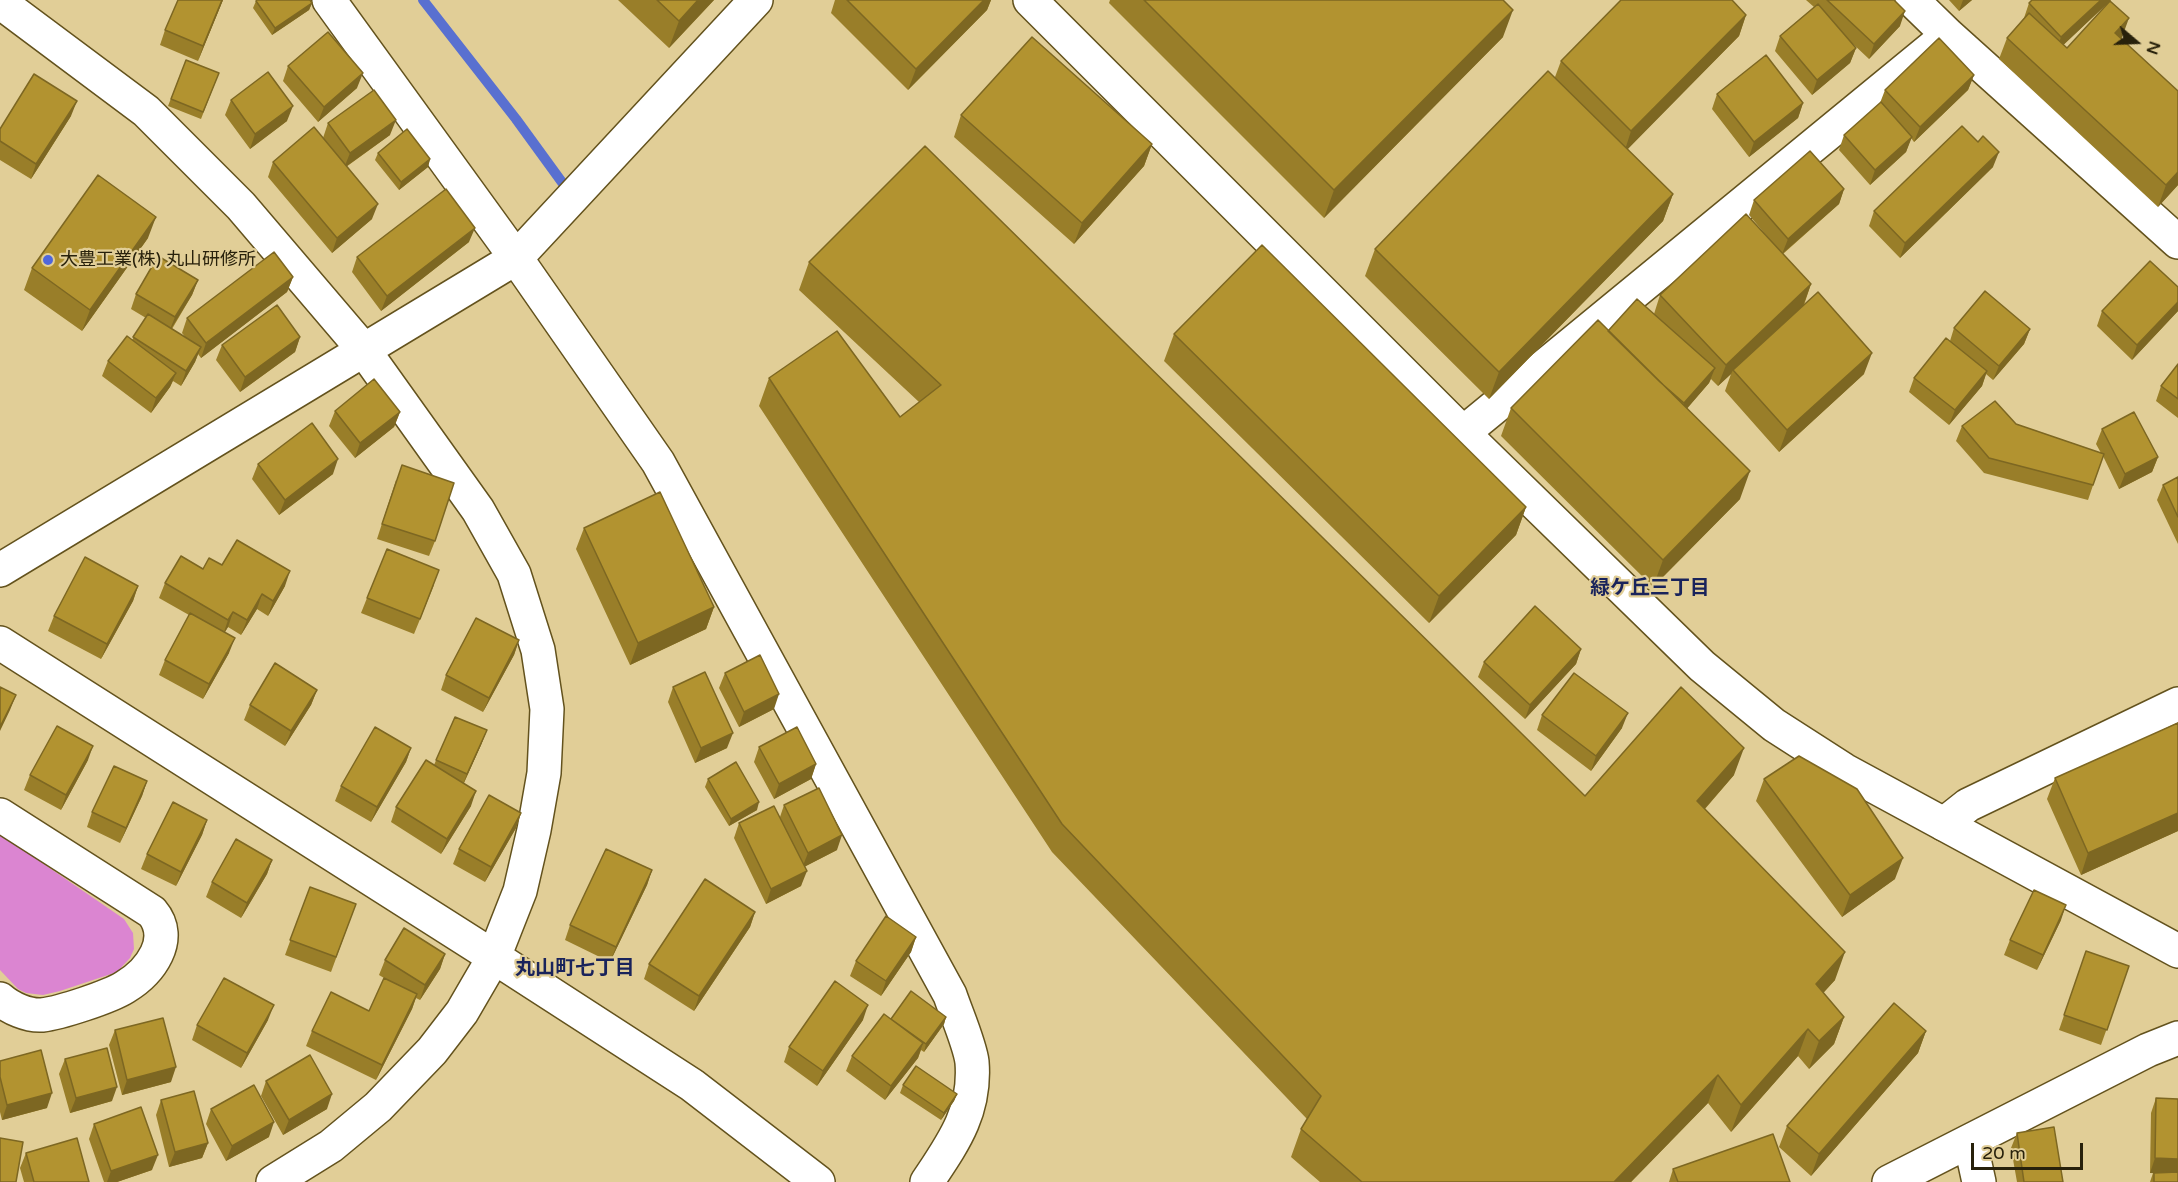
<!DOCTYPE html>
<html>
<head>
<meta charset="utf-8">
<style>
	body { margin:0 }
	#map { position:relative; width:2178px; height:1182px; overflow:hidden; background:#e1ce97; font-family:"Varela Round",sans-serif }
	canvas { display:block }
	.north { position:absolute; left:2106px; top:12px; width:60px; height:60px; -webkit-text-stroke:4px #e1ce97; paint-order:stroke; rotate:109deg; font-size:16px; font-weight:700; line-height:24px; text-align:center; color:#28210b }
	.north::after { content:''; display:block; margin:auto; width:21px; height:27px; background:#28210b; clip-path:polygon(50% 0,100% 100%,50% 72%,0 100%) }
	.scale { position:absolute; left:1971px; top:1143px; width:112px; height:27px; box-sizing:border-box; border:3px solid #28210b; border-top:0; padding-left:8px; font-size:18px; line-height:21px; white-space:nowrap; color:#28210b; -webkit-text-stroke:4px #e1ce97; paint-order:stroke }
</style>
</head>
<body>
<div id="map">
<canvas width="2178" height="1182"></canvas>
<div class="north">N</div>
<div class="scale">20 m</div>
</div>
<script>
const ctx = document.querySelector('canvas').getContext('2d');
ctx.lineJoin = 'round';
function paint(path, color) { ctx.fillStyle = color; ctx.fill(path, 'evenodd'); }
function strokePath(path, color, width, dash) { ctx.strokeStyle = color; ctx.lineWidth = width; ctx.lineCap = dash ? 'butt' : 'round'; ctx.setLineDash(dash || []); ctx.stroke(path); }
function drawText(font, color, halo, rows, align = 'center') {
  ctx.font = font + ' "Varela Round","Noto Sans JP",sans-serif'; ctx.lineWidth = 4.5; ctx.setLineDash([]); ctx.textBaseline = 'middle'; ctx.strokeStyle = halo; ctx.fillStyle = color; for (const [text, x, y, turn = 0] of rows) {
    ctx.save(); ctx.translate(x, y); ctx.rotate((+turn || 0) * Math.PI / 180); ctx.textAlign = isNaN(turn) ? turn : align; if (halo) ctx.strokeText(text, 0, 0); ctx.fillText(text, 0, 0); ctx.restore();
  }
}
const green = new Path2D(`
	M0,834L124,919L133,933L134,949L130,958L117,972L60,991L43,995L26,993L18,989L0,970Z`);
const stream = new Path2D(`
	M423,0L516,119L564,185`);
const street = new Path2D(`
	M329,0L516,258L658,462L950,995C956,1013 970,1045 972,1062C976,1112 953,1143 927,1182
	M1912,0L1948,35L2178,242
	M0,2L146,111L241,206L363,349L478,510L514,574L538,650L547,709L544,773L534,830L520,891L494,957L462,1012L432,1051L378,1107L331,1146L273,1182
	M1463,433L1948,35
	M0,570L516,258L756,0
	M0,815L152,912C175,939 150,972 125,987C109,997 60,1013 42,1015C28,1016 10,1008 0,999
	M1944,824L1968,805L2178,704
	M1970,1141L1979,1182
	M1889,1182L2148,1050L2178,1038`);
const secondary = new Path2D(`
	M1030,0L1463,433L1702,666L1774,725L1844,770L2178,951
	M0,643L494,957L692,1085L818,1182`);
const wall = new Path2D(`
	M223,0L198,61L160,45L165,30Z
	M618,0H714L669,48Z
	M835,0H991L987,10L908,90L831,13Z
	M1110,0H1503V37L1324,218L1109,3Z
	M1806,0H1894L1900,26L1869,59L1851,42L1856,48L1850,63L1812,95L1775,51L1780,36L1814,7Z
	M1949,0H1972L1959,11Z
	M2111,0L2063,45L2067,48L2121,39L2178,91V185L2158,207L1999,59L2007,38L2024,18L2029,3Z
	M256,1L312,3L309,10L272,35L253,8Z
	M1746,15L1739,36L1627,149L1673,194L1663,221L1489,399L1365,276L1375,249L1555,77L1561,61Z
	M186,60L219,73L201,119L168,106Z
	M288,66L357,88L318,122L283,81Z
	M1974,75L1968,90L1914,142L1911,138L1906,152L1870,185L1839,150L1844,135L1880,103L1885,90Z
	M1717,94L1803,103L1798,118L1749,157L1712,109Z
	M231,100L287,121L250,149L225,115Z
	M961,115L1152,144L1144,166L1074,244L954,137Z
	M71,116L31,179L0,160V129Z
	M328,123L390,135L346,167L372,219L332,253L268,177L273,162L323,138Z
	M1978,142L1993,167L1900,258L1869,226L1874,211Z
	M378,153L430,159L428,167L399,190L375,160Z
	M1844,189L1839,204L1783,254L1811,284L1804,305L1864,374L1779,452L1725,391L1731,374L1718,386L1711,379L1709,383L1687,408L1740,499L1653,587L1501,436L1511,408L1608,331L1654,314L1660,295L1776,247L1749,215L1754,200Z
	M148,238L82,331L24,290L32,268Z
	M469,242L381,311L352,272L357,257Z
	M809,262L1585,796L1734,775L1705,809L1835,980L1823,993L1844,1017L1834,1044L1809,1069L1798,1056L1731,1132L1708,1103L1631,1182H1320L1291,1157L1301,1129L1307,1119L1052,852L759,406L769,378L900,417L919,402L799,290Z
	M293,277L287,292L201,358L198,354L195,362L181,386L173,381L170,387L151,413L102,376L108,361L132,340L146,318L131,309L136,294L198,280L192,295L172,329L186,338L182,333L187,318Z
	M2178,287V311L2132,360L2097,326L2102,311Z
	M1954,328L2030,329L2024,344L1993,380L1986,374L1982,386L1949,425L1909,392L1914,378L1950,341Z
	M1174,334L1526,507L1516,535L1429,623L1164,361Z
	M300,337L295,352L240,392L216,360L222,345Z
	M2178,364V418L2156,401L2161,386Z
	M335,411L400,412L394,427L355,458L329,426Z
	M2016,424L2101,453L2096,444L2102,429L2158,457L2152,472L2119,489L2103,456L2088,500L1984,473L1956,441L1962,426Z
	M258,464L333,474L279,515L252,479Z
	M2178,477V544L2157,500L2163,485Z
	M396,480L435,541L429,556L377,539Z
	M584,528L714,607L706,629L630,665L576,549Z
	M222,565L285,586L268,616L257,609L241,635L228,627L225,632L229,653L203,699L159,675L165,660L189,615L159,598L165,583L203,569Z
	M434,585L414,634L361,613L367,598Z
	M138,586L133,601L101,659L48,631L54,616Z
	M519,640L514,655L483,712L441,690L446,675Z
	M1581,649L1576,664L1525,719L1478,677L1484,662Z
	M725,673L774,709L739,727L719,688Z
	M673,687L727,748L695,763L668,702Z
	M317,690L311,705L285,746L244,720L250,705Z
	M1542,715L1622,728L1591,771L1537,730Z
	M455,717L487,730L481,745L464,783L471,806L441,854L391,822L396,807L434,765Z
	M2178,723V831L2081,875L2047,799L2055,778Z
	M759,747L816,764L811,779L774,799L754,762Z
	M411,748L406,762L371,822L335,801L341,786Z
	M88,760L61,810L24,790L30,775Z
	M708,779L757,810L729,826L705,787Z
	M1764,779L1895,879L1842,917L1756,801Z
	M147,781L142,796L120,843L87,827L92,812Z
	M784,805L837,850L804,867L801,886L766,904L734,838L739,823L780,817Z
	M521,813L516,828L485,882L453,864L459,849Z
	M207,820L202,835L176,886L141,869L147,854Z
	M272,860L267,874L241,918L206,897L212,882Z
	M652,870L647,885L610,962L565,940L570,925Z
	M310,887L356,904L331,972L285,955Z
	M755,912L750,927L694,1011L644,979L649,964Z
	M2061,920L2037,970L2004,955L2010,940Z
	M916,937L911,952L881,996L850,976L856,961Z
	M2086,951L2129,966L2101,1045L2059,1030Z
	M445,954L440,969L420,1000L416,998L412,1009L376,1080L306,1046L312,1031L369,1011L384,978L379,975L385,960Z
	M946,1017L944,1024L924,1052L921,1050L918,1058L885,1100L846,1071L852,1056L891,1019Z
	M268,1020L241,1068L192,1040L197,1025Z
	M863,1020L817,1086L784,1062L789,1047Z
	M115,1030L171,1082L122,1095L109,1045Z
	M1926,1031L1918,1053L1811,1176L1779,1147L1787,1126Z
	M65,1059L112,1101L70,1113L59,1074Z
	M0,1061L47,1108L2,1120L0,1112Z
	M266,1081L327,1109L283,1135L261,1096Z
	M903,1085L957,1094L954,1101L941,1120L900,1093Z
	M2156,1098L2178,1182H2150L2153,1173H2150L2151,1113Z
	M161,1100L208,1143L202,1158L169,1167L156,1115Z
	M211,1109L269,1137L226,1161L206,1124Z
	M94,1124L152,1170L117,1182H104L89,1139Z
	M2017,1133L2063,1182H2017L2011,1148Z
	M26,1153L89,1182H24L20,1168Z
	M1673,1169L1790,1182H1669Z`);
const shadedWall = new Path2D(`
	M222,0H223L198,61L203,46Z
	M698,0H714L669,48L679,21Z
	M984,0H991L987,10L908,90L916,69Z
	M1963,0H1972L1959,11Z
	M2101,0H2111L2056,52L2061,37Z
	M312,3L309,10L272,35L275,28Z
	M1513,10L1503,37L1324,218L1334,190Z
	M1905,11L1900,26L1869,59L1874,44Z
	M1746,15L1739,36L1624,153L1631,131Z
	M2129,18L2121,40L2115,33Z
	M1856,48L1850,63L1812,95L1817,80Z
	M363,73L357,88L318,122L324,107Z
	M1974,75L1968,90L1914,142L1920,127Z
	M77,101L71,116L31,179L36,164Z
	M1803,103L1798,118L1749,157L1754,142Z
	M293,106L287,121L250,149L255,134Z
	M396,120L390,135L344,168L350,153Z
	M1912,137L1906,152L1870,185L1875,170Z
	M1152,144L1144,166L1074,244L1082,223Z
	M1999,152L1993,167L1900,258L1905,243Z
	M430,159L428,167L399,190L401,182Z
	M2178,172V185L2158,207L2166,185Z
	M1844,189L1839,204L1782,254L1788,239Z
	M1673,194L1663,221L1489,399L1499,372Z
	M378,204L372,219L332,253L337,238Z
	M156,217L148,238L82,331L90,310Z
	M475,228L469,242L381,311L387,296Z
	M293,277L287,292L201,358L206,343Z
	M198,280L192,295L169,332L175,317Z
	M1811,284L1803,306L1733,370L1731,374L1718,386L1726,365Z
	M2178,302V311L2132,360L2137,345Z
	M2030,329L2024,344L1993,380L1999,366Z
	M300,337L295,352L240,392L245,377Z
	M201,347L195,362L181,386L186,371Z
	M1872,353L1864,374L1779,452L1787,430Z
	M1715,368L1709,383L1679,418L1684,403Z
	M1987,371L1982,386L1949,425L1955,410Z
	M176,373L170,387L151,413L156,398Z
	M400,412L394,427L355,458L360,443Z
	M2158,457L2152,472L2119,489L2125,474Z
	M338,459L333,474L279,515L285,500Z
	M1750,471L1740,499L1653,587L1663,560Z
	M1526,507L1516,535L1429,623L1439,596Z
	M290,571L285,586L268,616L273,601Z
	M138,586L133,601L101,659L107,644Z
	M262,594L257,609L241,635L247,620Z
	M714,607L706,629L630,665L638,643Z
	M233,612L228,627L223,635L228,620Z
	M235,638L229,653L203,699L209,684Z
	M519,640L514,655L483,712L489,698Z
	M1581,649L1576,664L1525,719L1530,705Z
	M317,690L311,705L285,746L291,731Z
	M779,694L774,709L739,727L744,712Z
	M16,695L10,710L0,731V727Z
	M1628,713L1622,728L1591,771L1596,756Z
	M487,730L481,745L461,789L467,774Z
	M733,733L727,748L695,763L701,748Z
	M93,746L88,760L61,810L66,795Z
	M411,748L406,762L371,822L377,807Z
	M1744,748L1734,775L1687,829L1697,801Z
	M816,764L811,779L774,799L779,784Z
	M147,781L142,796L120,843L126,828Z
	M476,791L471,806L441,854L447,839Z
	M759,802L757,810L729,826L731,819Z
	M521,813L516,828L485,882L491,867Z
	M2178,813V831L2081,875L2088,853Z
	M207,820L202,835L176,886L181,872Z
	M842,835L837,850L802,868L808,853Z
	M1903,858L1895,879L1842,917L1850,895Z
	M272,860L267,874L241,918L247,903Z
	M652,870L647,885L610,962L616,947Z
	M807,871L801,886L766,904L771,889Z
	M2066,905L2061,920L2037,970L2043,955Z
	M755,912L750,927L694,1011L699,996Z
	M916,937L911,952L881,996L886,981Z
	M1845,952L1835,980L1806,1012L1816,984Z
	M445,954L440,969L420,1000L425,985Z
	M417,994L412,1009L376,1080L382,1065Z
	M274,1005L268,1020L241,1068L247,1053Z
	M868,1005L863,1020L817,1086L823,1071Z
	M946,1017L944,1024L924,1052L926,1044Z
	M1844,1017L1834,1044L1809,1069L1819,1041Z
	M1808,1029L1798,1056L1731,1132L1741,1105Z
	M1926,1031L1918,1053L1811,1176L1819,1154Z
	M923,1043L918,1058L885,1100L891,1086Z
	M176,1067L171,1082L122,1095L127,1080Z
	M1718,1075L1708,1103L1631,1182H1614Z
	M117,1087L112,1101L70,1113L76,1098Z
	M52,1093L47,1108L2,1120L7,1105Z
	M332,1094L327,1109L283,1135L289,1120Z
	M957,1094L954,1101L941,1120L944,1113Z
	M274,1122L269,1137L226,1161L232,1146Z
	M208,1143L202,1158L169,1167L175,1152Z
	M158,1155L152,1170L117,1182H107L111,1171Z
	M2155,1158L2178,1159V1174L2150,1173Z`);
const building = new Path2D(`
	M178,0H222L203,46L165,30Z
	M257,0H310L312,3L275,28L256,1Z
	M657,0H698L679,21Z
	M847,0H984L916,69Z
	M1144,0H1503L1513,10L1334,190Z
	M1621,0H1732L1746,15L1631,131L1561,61Z
	M1827,0H1894L1905,11L1874,44Z
	M2032,0H2101L2061,37L2029,3Z
	M2110,1L2129,18L2115,33L2178,91V172L2166,185L2007,38L2029,13L2067,48Z
	M1818,4L1856,48L1817,80L1780,36Z
	M328,32L363,73L324,107L288,66Z
	M1032,37L1152,144L1082,223L961,115Z
	M1939,38L1974,75L1920,127L1885,90Z
	M1766,55L1803,103L1754,142L1717,94Z
	M186,60L219,73L203,112L171,99Z
	M1548,71L1673,194L1499,372L1375,249Z
	M268,72L293,106L255,134L231,100Z
	M34,74L77,101L36,164L0,141V129Z
	M374,90L396,120L350,153L328,123Z
	M1881,102L1912,137L1875,170L1844,135Z
	M1962,126L1978,142L1983,136L1999,152L1905,243L1874,211Z
	M314,127L378,204L337,238L273,162Z
	M407,129L430,159L401,182L378,153Z
	M925,146L1585,796L1681,687L1744,748L1697,801L1845,952L1816,984L1844,1017L1819,1041L1808,1029L1741,1105L1718,1075L1614,1182H1362L1301,1129L1321,1096L1062,824L769,378L837,331L900,417L941,385L809,262Z
	M1810,151L1844,189L1788,239L1754,200Z
	M98,175L156,217L90,310L32,268Z
	M446,189L475,228L387,296L357,257Z
	M1746,214L1811,284L1726,365L1660,295Z
	M1262,245L1526,507L1439,596L1174,334Z
	M274,252L293,277L206,343L187,318Z
	M158,256L198,280L175,317L136,294Z
	M2150,261L2178,287V302L2137,345L2102,311Z
	M1985,291L2030,329L1999,366L1954,328Z
	M1818,292L1872,353L1787,430L1733,370Z
	M1637,299L1715,368L1684,403L1660,382L1608,331Z
	M277,305L300,337L245,377L222,345Z
	M148,314L201,347L186,371L133,337Z
	M1598,320L1750,471L1663,560L1511,408Z
	M127,336L176,373L156,398L108,361Z
	M1946,338L1987,371L1955,410L1914,378Z
	M2178,364V399L2161,386Z
	M374,379L400,412L360,443L335,411Z
	M1995,401L2016,424L2104,454L2093,485L1989,458L1962,426Z
	M2134,412L2158,457L2125,474L2102,429Z
	M312,423L338,459L285,500L258,464Z
	M402,465L454,483L435,541L382,524Z
	M2178,477V517L2163,485Z
	M660,492L714,607L638,643L584,528Z
	M237,540L290,571L273,601L262,594L247,620L233,612L228,620L165,583L181,556L203,569L209,558L222,565Z
	M387,549L439,570L420,619L367,598Z
	M85,557L138,586L107,644L54,616Z
	M1535,606L1581,649L1530,705L1484,662Z
	M190,613L235,638L209,684L165,660Z
	M476,618L519,640L489,698L446,675Z
	M760,655L779,694L744,712L725,673Z
	M275,663L317,690L291,731L250,705Z
	M705,672L733,733L701,748L673,687Z
	M1574,673L1628,713L1596,756L1542,715Z
	M0,687L16,695L0,727Z
	M455,717L487,730L467,774L436,760Z
	M2178,723V813L2088,853L2055,778Z
	M57,726L93,746L66,795L30,775Z
	M375,727L411,748L377,807L341,786Z
	M797,727L816,764L779,784L759,747Z
	M1799,756L1857,789L1903,858L1850,895L1764,779Z
	M426,760L476,791L447,839L396,807Z
	M736,762L759,802L731,819L708,779Z
	M114,766L147,781L126,828L92,812Z
	M819,788L842,835L808,853L784,805Z
	M489,795L521,813L491,867L459,849Z
	M173,802L207,820L181,872L147,854Z
	M774,806L807,871L771,889L739,823Z
	M236,839L272,860L247,903L212,882Z
	M606,849L652,870L616,947L570,925Z
	M705,879L755,912L699,996L649,964Z
	M310,887L356,904L336,957L290,940Z
	M2034,890L2066,905L2043,955L2010,940Z
	M886,916L916,937L886,981L856,961Z
	M404,928L445,954L425,985L385,960Z
	M2086,951L2129,966L2107,1030L2064,1015Z
	M224,978L274,1005L247,1053L197,1025Z
	M384,978L417,994L382,1065L312,1031L331,992L369,1011Z
	M835,981L868,1005L823,1071L789,1047Z
	M911,991L946,1017L926,1044L891,1019Z
	M1894,1003L1926,1031L1819,1154L1787,1126Z
	M884,1014L923,1043L891,1086L852,1056Z
	M163,1018L176,1067L127,1080L115,1030Z
	M107,1048L117,1087L76,1098L65,1059Z
	M41,1050L52,1093L7,1105L0,1077V1061Z
	M310,1055L332,1094L289,1120L266,1081Z
	M916,1066L957,1094L944,1113L903,1085Z
	M254,1085L274,1122L232,1146L211,1109Z
	M194,1091L208,1143L175,1152L161,1100Z
	M2156,1098L2178,1099V1159L2155,1158Z
	M141,1107L158,1155L111,1171L94,1124Z
	M2054,1127L2063,1182H2024L2017,1133Z
	M1773,1134L1790,1182H1678L1673,1169Z
	M0,1138L23,1142L16,1182H0Z
	M77,1138L89,1182H34L26,1153Z
	M2178,1172V1182H2154V1173Z`);
const markers = [
	[48,260,6,"#4f67dc"]
];
const poiNames = [
	["大豊工業(株) 丸山研修所",60,260]
];
const neighbourhoodNames = [
	["緑ケ丘三丁目",1650,589],
	["丸山町七丁目",575,969]
];
paint(green, '#db85d1');
strokePath(stream, '#5970d0', 10);
strokePath(street, '#63521d', 36);
strokePath(secondary, '#63521d', 36);
strokePath(street, '#fff', 33);
strokePath(secondary, '#fff', 33);
paint(wall, '#997e29');
paint(shadedWall, '#7d6722');
paint(building, '#b29330');
strokePath(building, '#7d6722', 1.5);
for (const [x, y, r, color] of markers) { const dot = new Path2D(); dot.arc(x, y, r, 0, 2 * Math.PI); ctx.fillStyle = color; ctx.fill(dot); strokePath(dot, '#e1ce97', 2); }
drawText('18px', '#28210b', '#e1ce97', poiNames, 'left');
drawText('bold 20px', '#19235b', '#e1ce97', neighbourhoodNames);
</script>
</body>
</html>
